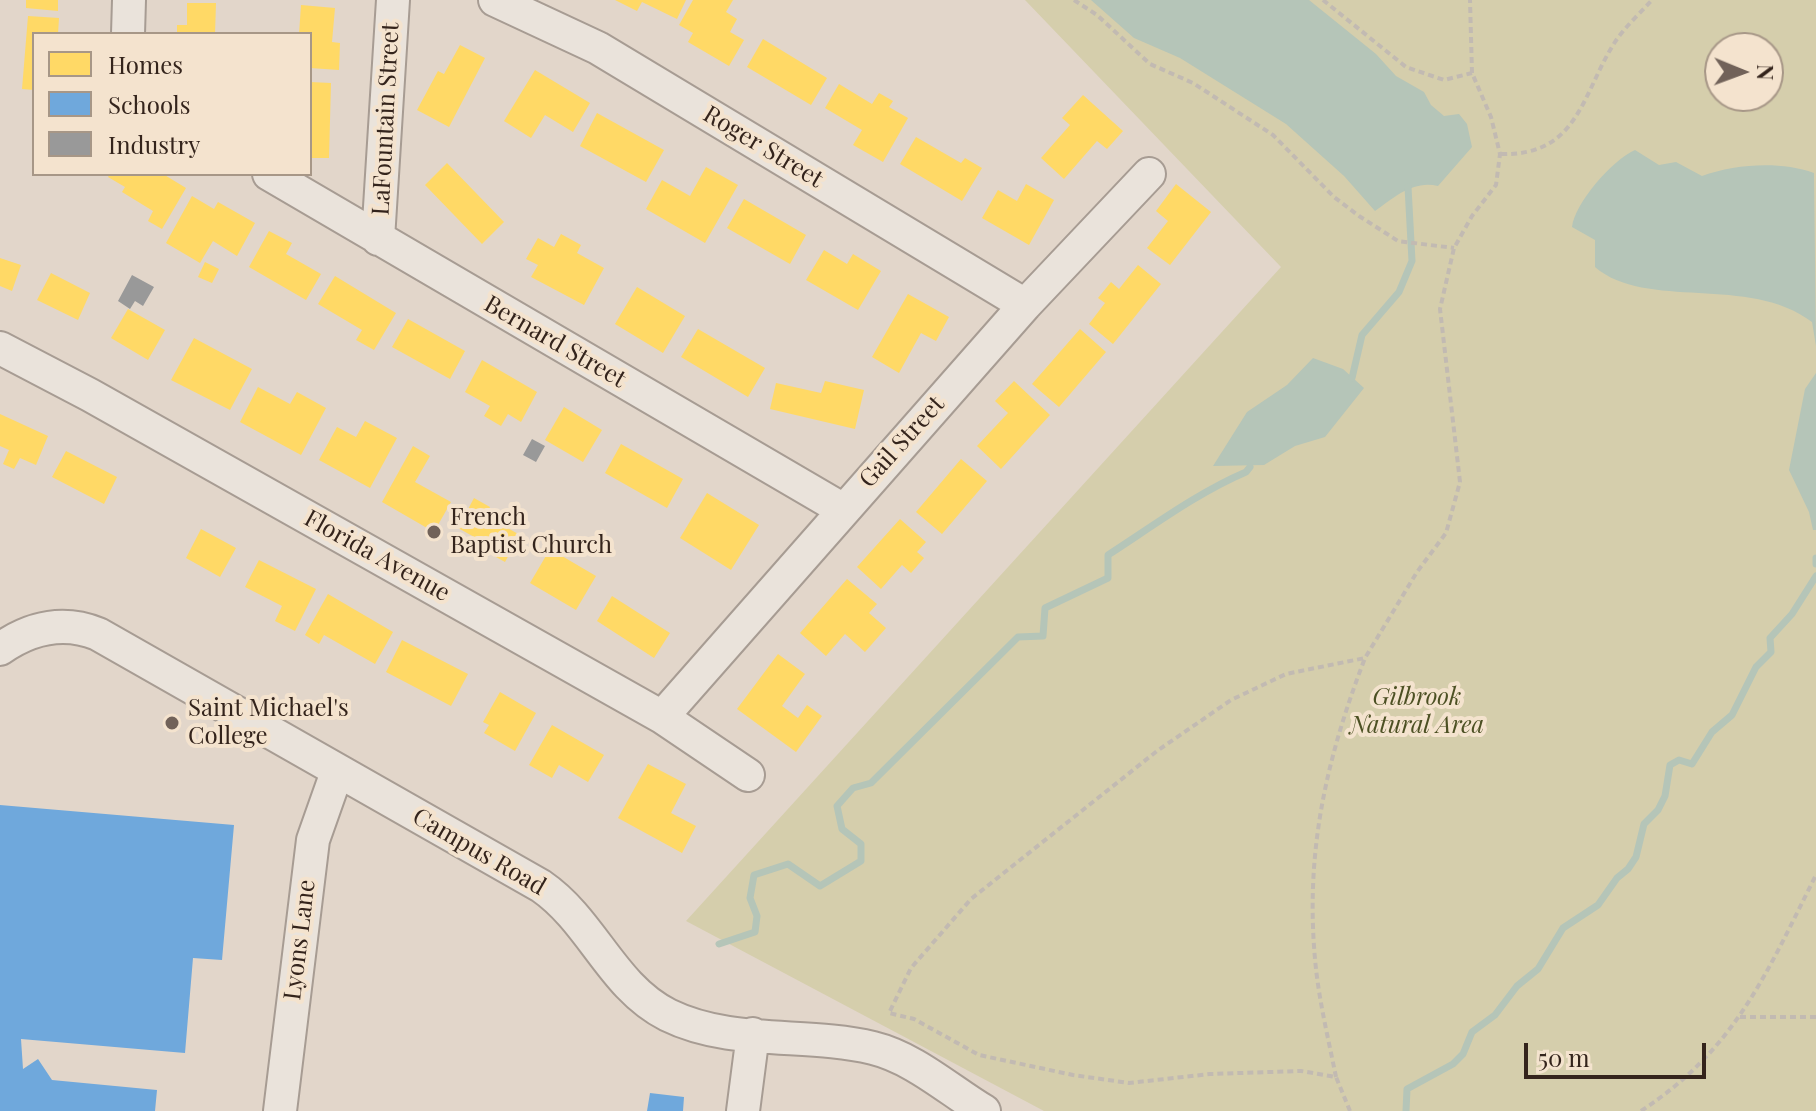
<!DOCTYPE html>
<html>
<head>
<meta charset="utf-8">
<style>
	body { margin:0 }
	#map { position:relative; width:1816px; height:1111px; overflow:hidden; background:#e2d6ca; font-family:"Playfair Display",serif }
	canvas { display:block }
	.legend { position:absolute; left:32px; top:32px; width:280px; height:144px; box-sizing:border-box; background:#f4e3ce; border:2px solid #a79787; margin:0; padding:10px 14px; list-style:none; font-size:24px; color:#34241c }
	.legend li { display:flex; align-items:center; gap:16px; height:40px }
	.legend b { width:40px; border:2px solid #a79787 }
	.north { position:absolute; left:1704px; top:32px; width:80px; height:80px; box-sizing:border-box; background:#f4e3ce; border:2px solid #a79787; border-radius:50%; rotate:91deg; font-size:22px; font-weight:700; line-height:32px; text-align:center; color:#34241c }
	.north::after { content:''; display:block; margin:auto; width:28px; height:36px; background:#716259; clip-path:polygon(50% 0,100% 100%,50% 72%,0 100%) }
	.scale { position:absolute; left:1524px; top:1043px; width:182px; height:36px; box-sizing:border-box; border:4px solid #34241c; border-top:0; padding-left:10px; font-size:24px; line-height:28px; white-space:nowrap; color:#34241c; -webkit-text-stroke:6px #f4e3ce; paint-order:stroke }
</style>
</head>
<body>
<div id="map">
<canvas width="1816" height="1111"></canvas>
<ul class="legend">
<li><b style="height:22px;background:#ffd966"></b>Homes</li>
<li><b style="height:22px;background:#6fa8dc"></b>Schools</li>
<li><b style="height:22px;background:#999"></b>Industry</li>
</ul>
<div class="north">N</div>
<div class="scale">50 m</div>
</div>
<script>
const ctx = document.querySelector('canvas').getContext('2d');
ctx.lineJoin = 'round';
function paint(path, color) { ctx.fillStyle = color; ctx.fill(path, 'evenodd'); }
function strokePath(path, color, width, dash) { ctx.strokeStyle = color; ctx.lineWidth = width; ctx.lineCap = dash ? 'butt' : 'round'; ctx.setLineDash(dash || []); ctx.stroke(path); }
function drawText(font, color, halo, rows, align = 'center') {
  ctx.font = font + ' "Playfair Display",serif'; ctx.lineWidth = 8; ctx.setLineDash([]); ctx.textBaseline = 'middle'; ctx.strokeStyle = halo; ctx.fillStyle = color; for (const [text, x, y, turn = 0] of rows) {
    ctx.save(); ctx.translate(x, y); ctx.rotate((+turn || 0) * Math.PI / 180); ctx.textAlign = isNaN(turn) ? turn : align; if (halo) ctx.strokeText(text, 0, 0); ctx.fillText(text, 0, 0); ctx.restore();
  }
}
const green = new Path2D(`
	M1025,0H1816V1111H1044L686,921L1281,267ZM1720,48H1768V96H1720Z`);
const water = new Path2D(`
	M1091,0H1309L1376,54L1396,76L1424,92L1431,105L1444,116L1459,114L1467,124L1472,147L1438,186C1413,180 1395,197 1375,211L1344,176L1286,124L1180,58L1134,38Z
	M1635,150L1659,165L1676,162L1702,176C1736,164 1780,161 1814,173L1816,346L1812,322C1749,274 1646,311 1595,267V240L1572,227C1575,203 1612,160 1635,150Z
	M1313,358L1343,369L1364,388L1325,437L1295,446L1264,465L1213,466L1247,412L1287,385Z
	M1816,373V530H1813L1809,512L1789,470L1805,389Z`);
const homes = new Path2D(`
	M26,0H58V11L26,8Z
	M615,0H686L677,19L642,2L637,11Z
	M693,0H733L726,12L737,19L730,32L744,40L729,66L688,42L693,33L679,25Z
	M187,3H216L215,34H177V25H187Z
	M301,5L335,8L332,42L340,43L339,70L310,68V34H299Z
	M28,16L59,18L58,34H34V90L22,89Z
	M763,39L827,78L811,105L747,67Z
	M460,45L485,58L449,127L417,110L438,71L444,74Z
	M535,70L590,103L573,132L545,115L531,138L504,121Z
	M310,82L331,83L329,158H310Z
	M839,84L872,104L879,93L893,101L889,107L908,118L883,162L853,145L862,130L825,108Z
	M1083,95L1123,131L1107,149L1097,141L1064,179L1041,158L1070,125L1062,118Z
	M597,113L664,150L646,182L580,146Z
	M916,137L961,163L965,158L982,168L962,201L900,164Z
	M447,163L504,222L482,244L425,185Z
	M706,167L738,185L705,243L646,209L662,180L690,196Z
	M110,174H163L186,188L162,229L148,221L153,211L122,192L125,187L108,177Z
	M1026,184L1054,200L1029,245L982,218L998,190L1017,201Z
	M1176,184L1211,212L1170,265L1147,248L1168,221L1156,211Z
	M192,196L214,209L218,202L255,223L237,256L213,241L200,263L166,243Z
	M744,199L806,235L790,264L727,228Z
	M269,231L292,243L286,254L321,274L306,300L249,267Z
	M561,234L581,245L577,253L604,268L584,305L531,277L538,265L526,259L538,238L554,247Z
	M824,250L847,264L853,254L881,271L858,310L806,280Z
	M0,258L21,265L12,291L0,286Z
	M205,262L219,269L212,283L198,277Z
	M1138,265L1161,284L1113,344L1089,324L1105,303L1098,298L1111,282L1119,289Z
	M51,273L90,293L78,320L37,300Z
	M335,276L396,313L374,350L356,340L362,330L318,304Z
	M637,287L685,316L663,353L615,324Z
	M908,294L949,317L936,341L921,333L899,373L872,357Z
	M128,309L165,330L148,360L111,338Z
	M408,319L465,351L450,379L392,347Z
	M698,329L765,368L748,397L681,357Z
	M1080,329L1106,352L1059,407L1032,384Z
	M194,338L252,369L230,410L171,380Z
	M482,360L537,392L521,422L508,414L501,426L484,416L490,406L465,392Z
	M825,381L864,390L855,429L770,409L776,383L821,393Z
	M1014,381L1050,415L1001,469L977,446L1008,413L995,401Z
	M258,387L290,404L297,392L326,408L301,455L240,422Z
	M564,407L602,430L583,462L545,440Z
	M0,414L48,436L36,465L20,458L14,469L3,464L9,450L0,446Z
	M365,421L397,438L370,488L319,460L337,427L356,437Z
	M621,444L683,479L667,508L605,473Z
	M413,446L430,456L415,482L451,502L434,532L382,502Z
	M66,451L117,477L104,504L52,477Z
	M961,459L987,481L942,534L916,512Z
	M707,493L759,525L731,570L680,538Z
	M474,498L490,507L487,514L495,519L499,512L509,518L504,526L520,535L505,562L485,551L482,556L470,549L476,538L458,528Z
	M900,519L926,542L917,552L924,558L911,573L902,565L881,589L857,567Z
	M201,529L236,548L220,577L186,558Z
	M550,549L596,576L576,610L530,583Z
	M259,560L316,589L295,631L275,621L282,606L245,587Z
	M847,579L877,604L869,613L886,628L865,652L845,634L826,656L800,633Z
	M328,594L393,632L375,664L324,635L319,644L305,635Z
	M612,596L670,633L654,658L597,621Z
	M402,640L468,674L451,706L386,672Z
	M778,654L805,674L782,706L798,718L807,705L822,716L796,752L737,709Z
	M500,692L536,713L515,751L484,733L489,725L483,722Z
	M552,725L604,755L588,782L559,765L552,778L529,765Z
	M648,764L686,784L671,813L696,826L682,853L618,818Z`);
const schools = new Path2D(`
	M0,805L234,825L222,960L193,958L185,1053L21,1039L23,1069L38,1059L52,1080L157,1090L155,1111H0Z
	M650,1093L684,1097L683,1111H647Z`);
const industry = new Path2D(`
	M132,275L154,287L143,306L135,301L130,309L118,301Z
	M532,439L545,446L536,462L523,455Z`);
const stream = new Path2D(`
	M1352,378L1362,335L1399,292L1412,261L1408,187
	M1816,558V564
	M719,944L755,932L757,916L750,898L754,875L788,864L820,886L861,861V844L842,829L837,806L853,788L871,783L1018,637L1043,636L1045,608L1108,578V555C1153,526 1197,493 1246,472L1250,467
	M1406,1111L1407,1089L1453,1064L1463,1054L1472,1032L1495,1015L1517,986L1538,969L1563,928L1598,905L1617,878L1628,869L1636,857L1644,824L1658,810L1665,796L1670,765L1679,760L1692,764L1712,732L1732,715L1756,667L1771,652L1770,638L1792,614L1816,576`);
const path = new Path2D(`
	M1074,0L1097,15L1150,64L1193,83L1273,135L1334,197L1359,216L1398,241L1454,248
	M1323,0L1406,67L1444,80L1472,73
	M1501,154C1579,156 1582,93 1615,42C1625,27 1640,13 1652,0
	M1740,1017H1816
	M1336,1077C1329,1042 1320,1005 1316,969C1304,857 1325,762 1365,658
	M1350,1111L1336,1077L1301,1071L1210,1074L1129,1083L1073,1075L979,1055L914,1019L889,1013L911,968L971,899L1157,751L1231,700L1286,674L1365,658L1417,572L1446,533L1460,482L1440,309L1454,248L1472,216L1496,185L1500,154L1491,117L1472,73L1470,0
	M1641,1111C1736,1049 1767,972 1816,875`);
const minor = new Path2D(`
	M495,0L598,48L1025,305
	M128,34L129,0
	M269,174L842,509
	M378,239L393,0
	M0,348L90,395L662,717L748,775
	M0,649C30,628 63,620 98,634L541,886C593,922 611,986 668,1015C731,1046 807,1032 873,1048C914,1058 949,1090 984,1111
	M662,717L1025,305L1149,174
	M280,1111L313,840L337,772
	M743,1111L753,1034`);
const markers = [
	[434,532,8,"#716259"],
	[172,723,8,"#716259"]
];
const streetNames = [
	["LaFountain Street",386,119,-87],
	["Roger Street",763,147,31],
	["Bernard Street",555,342,30],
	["Gail Street",902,442,-48],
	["Florida Avenue",377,556,29],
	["Campus Road",479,852,30],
	["Lyons Lane",300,940,-83]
];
const poiNames = [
	["French",450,518],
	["Baptist Church",450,546],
	["Saint Michael's",188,709],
	["College",188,737]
];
const parkNames = [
	["Gilbrook",1417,698],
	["Natural Area",1417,726]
];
paint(green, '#d5ceac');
paint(water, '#b5c5b8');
paint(homes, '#ffd966');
paint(schools, '#6fa8dc');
paint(industry, '#999');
strokePath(stream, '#b5c5b8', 7);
strokePath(minor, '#a79c93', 36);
strokePath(path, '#c2bab2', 4, [6, 4]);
strokePath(minor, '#eae3db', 32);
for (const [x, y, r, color] of markers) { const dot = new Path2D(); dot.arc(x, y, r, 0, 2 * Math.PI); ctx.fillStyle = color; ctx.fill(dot); strokePath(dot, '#f4e3ce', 3); }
drawText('24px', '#34241c', '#f4e3ce', streetNames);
drawText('24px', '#34241c', '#f4e3ce', poiNames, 'left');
drawText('italic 24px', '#4c5023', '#f4e3ce', parkNames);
</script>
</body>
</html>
